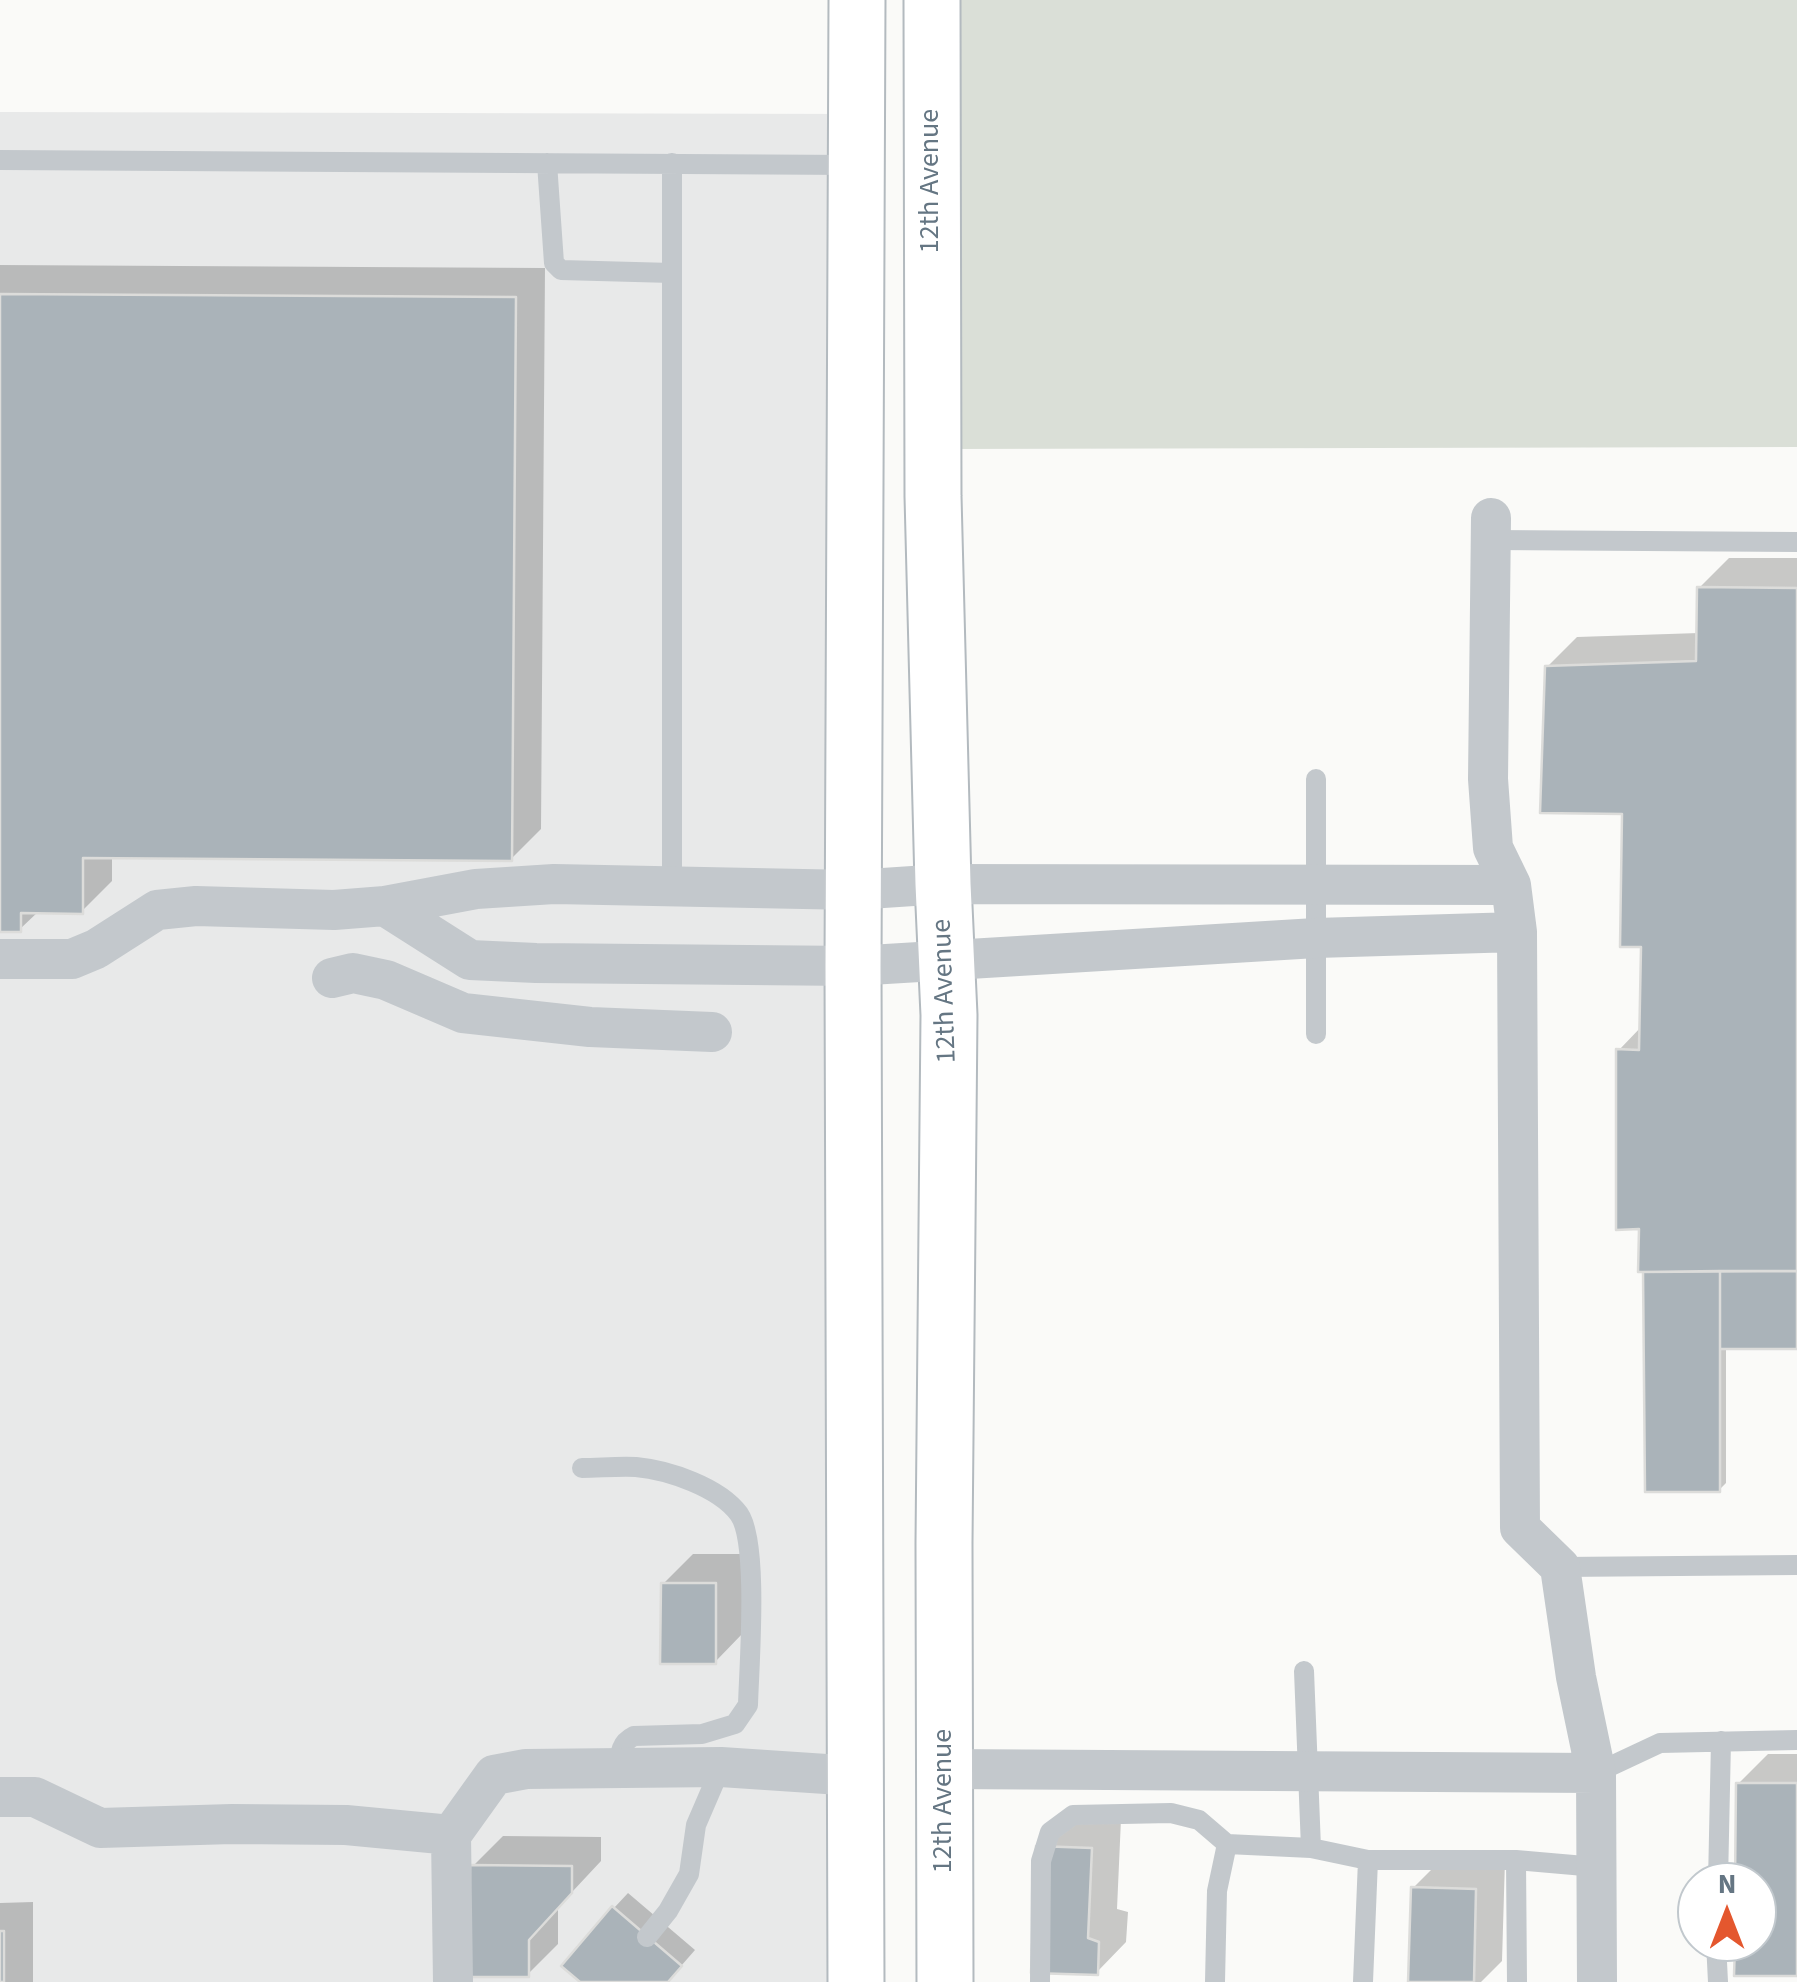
<!DOCTYPE html>
<html>
<head>
<meta charset="utf-8">
<style>
	body { margin:0 }
	#map { position:relative; width:1797px; height:1982px; overflow:hidden; background:#fafaf8; font-family:"Source Sans 3",sans-serif }
	canvas { display:block }
	.north { position:absolute; left:1677px; top:1862px; width:100px; height:100px; box-sizing:border-box; background:#fff; border:2px solid #c1c8cd; border-radius:50%; rotate:0deg; font-size:28px; font-weight:700; line-height:40px; text-align:center; color:#657683 }
	.north::after { content:''; display:block; margin:auto; width:35px; height:45px; background:#e4572e; clip-path:polygon(50% 0,100% 100%,50% 72%,0 100%) }
</style>
</head>
<body>
<div id="map">
<canvas width="1797" height="1982"></canvas>
<div class="north">N</div>
</div>
<script>
const ctx = document.querySelector('canvas').getContext('2d');
ctx.lineJoin = 'round';
function paint(path, color) { ctx.fillStyle = color; ctx.fill(path, 'evenodd'); }
function strokePath(path, color, width, dash) { ctx.strokeStyle = color; ctx.lineWidth = width; ctx.lineCap = dash ? 'butt' : 'round'; ctx.setLineDash(dash || []); ctx.stroke(path); }
function drawText(font, color, halo, rows, align = 'center') {
  ctx.font = font + ' "Source Sans 3",sans-serif'; ctx.lineWidth = 10; ctx.setLineDash([]); ctx.textBaseline = 'middle'; ctx.strokeStyle = halo; ctx.fillStyle = color; for (const [text, x, y, turn = 0] of rows) {
    ctx.save(); ctx.translate(x, y); ctx.rotate((+turn || 0) * Math.PI / 180); ctx.textAlign = isNaN(turn) ? turn : align; if (halo) ctx.strokeText(text, 0, 0); ctx.fillText(text, 0, 0); ctx.restore();
  }
}
const built = new Path2D(`
	M0,112L857,114L856,1982H0Z`);
const green = new Path2D(`
	M928,0H1797V447L950,449Z`);
const shadow = new Path2D(`
	M0,265L545,268L541,829L511,859L112,856V881L82,911H39L20,929H0Z
	M1729,558H1797V1347H1726V1483L1719,1490L1645,1273L1649,1270L1619,1050L1642,1026L1643,945L1624,812L1547,667L1577,637L1699,633V588Z
	M693,1554H745L744,1632L715,1662L663,1584Z
	M1768,1754H1797V1973L1737,1942H1757V1882H1738V1784Z
	M1068,1817L1121,1819L1117,1909L1128,1912L1126,1942L1097,1972L1038,1847Z
	M503,1836L601,1837V1861L558,1907V1944L528,1974L473,1866Z
	M1443,1858L1505,1860L1502,1961L1481,1982H1411L1413,1888Z
	M628,1893L695,1950L667,1982H584L614,1908Z
	M33,1902V1982H0V1903Z`);
const building = new Path2D(`
	M0,294L516,297L512,861L83,858V914L21,913V932H0Z
	M1697,587L1797,588V1271L1638,1272L1639,1229L1616,1230V1049L1639,1050L1641,947H1620L1622,814L1540,813L1545,666L1696,661Z
	M1720,1271V1492H1645L1643,1272Z
	M1720,1271H1797V1349H1720Z
	M661,1583H716V1664H660Z
	M1736,1783H1797V1976H1734L1735,1942H1757V1882H1735Z
	M1036,1846L1092,1848L1088,1938L1099,1942L1098,1975L1031,1973Z
	M470,1865L572,1866V1893L529,1940V1977H469Z
	M1411,1887L1476,1889L1474,1982H1408Z
	M612,1906L682,1966L668,1982H580L561,1966Z
	M0,1931H4V1982H0Z`);
const lane = new Path2D(`
	M0,160L853,165
	M547,163L554,263L561,270L672,273
	M672,163V884
	M1491,540L1797,542
	M1316,779V1034
	M582,1468C599,1468 618,1466 636,1467C668,1470 719,1487 739,1514C759,1542 749,1667 748,1705L735,1724L702,1734L634,1736C620,1743 620,1753 619,1768
	M1560,1567L1797,1565
	M1304,1671L1311,1848L1368,1860H1516L1596,1867
	M1596,1773L1660,1743L1797,1740
	M1516,1860L1517,1982
	M1718,1882L1721,1741
	M647,1937L668,1911L689,1874L696,1825L721,1767
	M1716,1942L1718,1982
	M1040,1982L1041,1861L1050,1832L1073,1815L1171,1813L1199,1820L1227,1844L1311,1848
	M1215,1982L1217,1891L1227,1844
	M1363,1982L1368,1860`);
const street = new Path2D(`
	M1491,518L1488,779L1493,848L1511,885L1517,932L1520,1528L1560,1567L1576,1677L1596,1773
	M385,906L470,960L536,963L853,966L1316,938L1517,932
	M0,959H72L96,949L157,910L196,906L334,910L385,906L476,889L554,884L853,890L943,884L1511,885
	M332,978L353,973L386,980L463,1013L590,1027L712,1032
	M945,1769L1596,1773L1597,1982
	M0,1797H35L100,1828L232,1824L346,1825L451,1835
	M453,1982L451,1835L494,1775L526,1769L721,1767L856,1776`);
const secondary = new Path2D(`
	M932,0L933,496L943,884L949,1015L944,1542L945,1982
	M856,1982L853,966L857,0`);
const streetNames = [
	["12th Avenue",932,181,-90],
	["12th Avenue",946,991,-92],
	["12th Avenue",945,1801,-90]
];
paint(built, '#e8e9e9');
paint(green, '#dadfd7');
paint(shadow, '#0003');
paint(building, '#aab3b9');
strokePath(building, '#dcdcda', 2.5);
strokePath(secondary, '#b3babf', 59);
strokePath(lane, '#c3c8cc', 20);
strokePath(street, '#c3c8cc', 40);
strokePath(secondary, '#fff', 55);
drawText('28px', '#657683', '#fff', streetNames);
</script>
</body>
</html>
